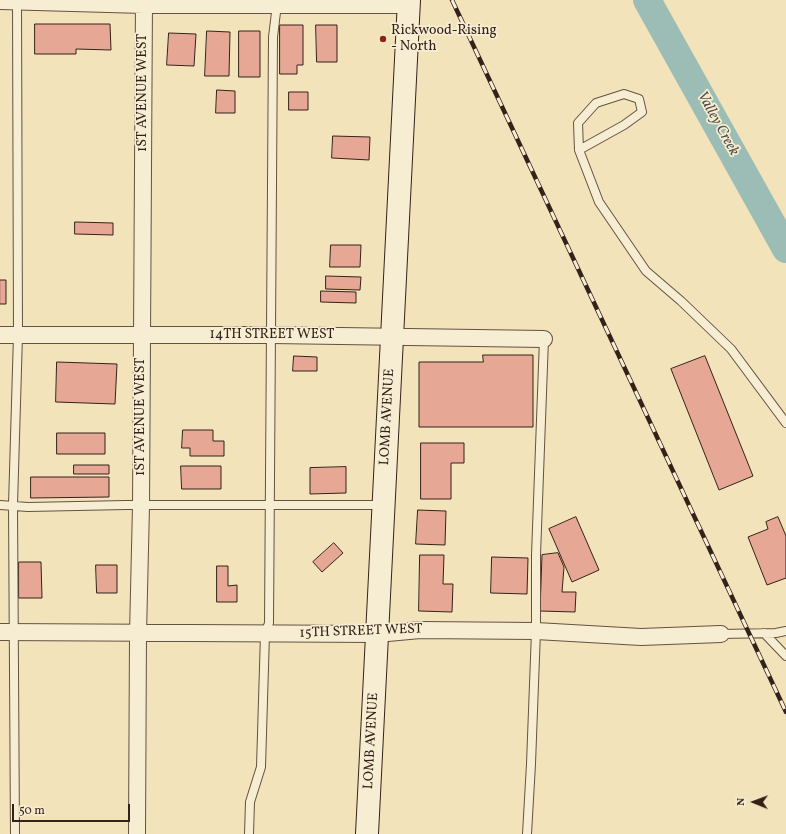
<!DOCTYPE html>
<html>
<head>
<meta charset="utf-8">
<style>
	body { margin:0 }
	#map { position:relative; width:786px; height:834px; overflow:hidden; background:#f2e3ba; font-family:Vollkorn,serif }
	canvas { display:block }
	.north { position:absolute; left:734px; top:782px; width:40px; height:40px; -webkit-text-stroke:3px #f7edd2; paint-order:stroke; rotate:271deg; font-size:11px; font-weight:700; line-height:16px; text-align:center; color:#34221a }
	.north::after { content:''; display:block; margin:auto; width:14px; height:18px; background:#34221a; clip-path:polygon(50% 0,100% 100%,50% 72%,0 100%) }
	.scale { position:absolute; left:12px; top:804px; width:118px; height:18px; box-sizing:border-box; border:2px solid #34221a; border-top:0; padding-left:5px; font-size:12px; line-height:14px; white-space:nowrap; color:#34221a; -webkit-text-stroke:3px #f7edd2; paint-order:stroke }
</style>
</head>
<body>
<div id="map">
<canvas width="786" height="834"></canvas>
<div class="north">N</div>
<div class="scale">50 m</div>
</div>
<script>
const ctx = document.querySelector('canvas').getContext('2d');
ctx.lineJoin = 'round';
function strokePath(path, color, width, dash) { ctx.strokeStyle = color; ctx.lineWidth = width; ctx.lineCap = dash ? 'butt' : 'round'; ctx.setLineDash(dash || []); ctx.stroke(path); }
function paint(path, color) { ctx.fillStyle = color; ctx.fill(path, 'evenodd'); }
function drawText(font, color, halo, rows, align = 'center') {
  ctx.font = font + ' Vollkorn,serif'; ctx.lineWidth = 3.5; ctx.setLineDash([]); ctx.textBaseline = 'middle'; ctx.strokeStyle = halo; ctx.fillStyle = color; for (const [text, x, y, turn = 0] of rows) {
    ctx.save(); ctx.translate(x, y); ctx.rotate((+turn || 0) * Math.PI / 180); ctx.textAlign = isNaN(turn) ? turn : align; if (halo) ctx.strokeText(text, 0, 0); ctx.fillText(text, 0, 0); ctx.restore();
  }
}
const river = new Path2D(`
	M647,0L786,249`);
const building = new Path2D(`
	M35,24H110L111,50L76,49V54H35Z
	M280,25H303V65H297V74H280Z
	M316,25H337V62H317Z
	M207,31L230,32L229,76H205Z
	M239,31H260V77H239Z
	M169,33L196,34L194,66L167,65Z
	M217,90L235,91V113H216Z
	M289,92H308V110H289Z
	M333,136L370,137L369,160L332,158Z
	M75,222L113,223V235L75,234Z
	M331,245H361L360,267H330Z
	M326,276L361,277L360,290L326,289Z
	M0,280H6V304H0Z
	M321,291L356,292V303L321,302Z
	M483,355H533V427H419V362H483Z
	M294,356L317,357V371H293Z
	M705,356L753,476L719,490L671,369Z
	M57,362L117,364L115,404L56,402Z
	M183,430H213V441H224V456H190V448H182Z
	M57,433H105V454H57Z
	M421,443H464V463H451V499H421Z
	M74,465H109V474H74Z
	M181,466H221V489H182Z
	M346,467V493L310,494V468Z
	M31,477H109V497L31,498Z
	M418,510L446,511L445,545L416,544Z
	M576,517L599,570L572,582L549,529Z
	M778,517L786,536V578L767,585L748,537L768,529L766,522Z
	M334,543L343,553L322,572L313,562Z
	M558,553L564,567L562,592H576L575,612L540,611L542,555Z
	M420,555H444L443,584H453L452,612L419,611Z
	M492,557L528,558L527,594L491,593Z
	M19,562H41L42,598H19Z
	M96,565H117V593H97Z
	M217,566H228V586L237,585V602H217Z`);
const service = new Path2D(`
	M579,150L624,125L642,112L639,99L624,94L596,103L578,123L579,150L599,202L646,271L681,301L731,349L786,423
	M0,505L28,507L126,505H383
	M764,633L786,656
	M721,634L776,633L786,631
	M15,834L13,505L18,335L17,0
	M249,834L250,802L261,767L265,634L269,623L273,37L277,4
	M527,834L531,764L536,631V555L544,339`);
const minor = new Path2D(`
	M0,1L144,5H409
	M0,335H272L544,339
	M0,632L377,634L420,630L536,631L641,637L721,634
	M137,834L138,634L141,506L144,0`);
const secondary = new Path2D(`
	M367,834L409,0`);
const rail = new Path2D(`
	M452,0L786,712`);
const markers = [
	[383,39,4,"#8f2418"]
];
const poiNames = [
	["Rickwood-Rising",391,31],
	["- North",391,47]
];
const streetNames = [
	["1ST AVENUE WEST",143,93,-90],
	["14TH STREET WEST",272,335],
	["1ST AVENUE WEST",141,417,-90],
	["LOMB AVENUE",388,417,-87],
	["15TH STREET WEST",361,632,-2],
	["LOMB AVENUE",372,741,-87]
];
const waterNames = [
	["Valley Creek",717,124,61]
];
strokePath(river, '#9cbdb5', 28);
paint(building, '#e6a795');
strokePath(building, '#34221a', 1);
strokePath(service, '#645242', 10);
strokePath(minor, '#645242', 18);
strokePath(secondary, '#34221a', 24);
strokePath(service, '#f7edd2', 8);
strokePath(minor, '#f7edd2', 16);
strokePath(secondary, '#f7edd2', 22);
strokePath(rail, '#34221a', 4.5);
strokePath(rail, '#f7edd2', 3, [9]);
for (const [x, y, r, color] of markers) { const dot = new Path2D(); dot.arc(x, y, r, 0, 2 * Math.PI); ctx.fillStyle = color; ctx.fill(dot); strokePath(dot, '#f7edd2', 1.5); }
drawText('14px', '#34221a', '#f7edd2', poiNames, 'left');
drawText('14px', '#34221a', '#f7edd2', streetNames);
drawText('italic 15px', '#535048', '#f7edd2', waterNames);
</script>
</body>
</html>
